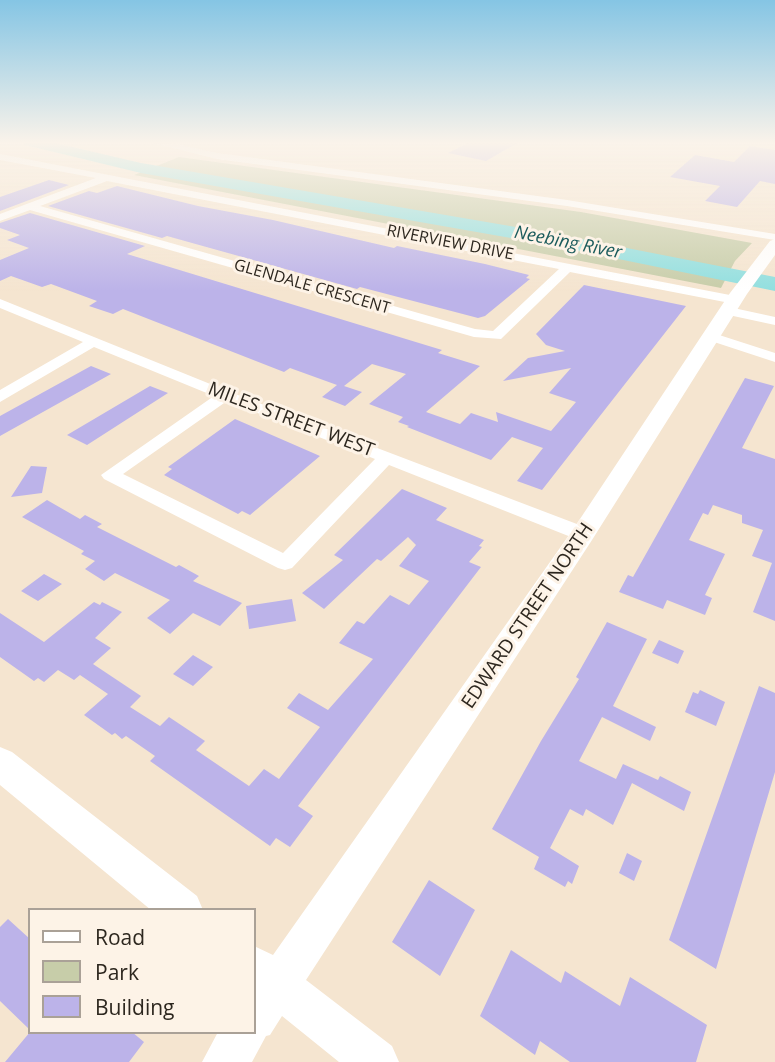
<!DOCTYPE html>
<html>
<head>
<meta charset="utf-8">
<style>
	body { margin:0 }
	#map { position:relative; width:775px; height:1062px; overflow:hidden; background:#f5e5d0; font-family:"Open Sans",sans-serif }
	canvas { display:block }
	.legend { position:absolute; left:28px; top:908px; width:228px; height:126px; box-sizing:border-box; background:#fdf3e7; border:2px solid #aaa197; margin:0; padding:9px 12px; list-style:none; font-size:21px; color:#2d271f }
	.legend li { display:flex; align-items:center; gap:14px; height:35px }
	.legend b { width:35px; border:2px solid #aaa197 }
</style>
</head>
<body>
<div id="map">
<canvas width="775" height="1062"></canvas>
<ul class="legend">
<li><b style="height:9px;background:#fff"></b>Road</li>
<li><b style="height:19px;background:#c7cda9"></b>Park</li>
<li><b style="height:19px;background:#bcb3e9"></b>Building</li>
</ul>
</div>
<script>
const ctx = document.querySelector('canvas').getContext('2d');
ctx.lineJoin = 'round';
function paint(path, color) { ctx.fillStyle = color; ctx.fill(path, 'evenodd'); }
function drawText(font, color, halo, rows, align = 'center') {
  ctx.font = font + ' "Open Sans",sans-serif'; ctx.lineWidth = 6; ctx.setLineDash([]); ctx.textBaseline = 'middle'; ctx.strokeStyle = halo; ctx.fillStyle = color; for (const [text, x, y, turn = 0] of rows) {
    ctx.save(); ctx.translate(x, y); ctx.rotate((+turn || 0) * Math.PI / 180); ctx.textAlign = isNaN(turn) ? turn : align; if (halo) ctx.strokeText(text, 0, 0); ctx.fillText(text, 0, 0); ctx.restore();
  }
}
const green = new Path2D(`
	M179,157L581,212L752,243L735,261L721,288L134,175Z`);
const river = new Path2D(`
	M22,142H51L141,163L545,232L775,277V291L545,244L141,173L25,145Z`);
const building = new Path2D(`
	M470,142H519L486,161L448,153Z
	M750,146L775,150V184L760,181L737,207L705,201L720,186L670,177L695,155L734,162Z
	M49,180L69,185L0,211V197Z
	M117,186L198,206L273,220L394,248L397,246L485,264L529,275L526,278L530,279L485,316L478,318L360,287L357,289L167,236L162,238L48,206L89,191L97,193Z
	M30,213L145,246L127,254L442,350L438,353L480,366L426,412L460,424L471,413L498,422L496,412L551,431L576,402L549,393L571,368L503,381L528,358L565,351L546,345L536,334L584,285L686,306L542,490L517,481L543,448L512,437L491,460L407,427L409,426L398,422L403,417L369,404L406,374L372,364L344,386L362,392L345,406L322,397L337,385L290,368L284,372L123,309L113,314L89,306L97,301L51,284L42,287L11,276L0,281V260L29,248L7,240L20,235L0,228V223Z
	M91,366L111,374L0,436V416Z
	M745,378L774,386L742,448L775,459V621L753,612L772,563L752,556L763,530L742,523V515L713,505L708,515L703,513L689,540L725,554L705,595L712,598L705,615L667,600L663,609L619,592L628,575L633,577Z
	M150,386L168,393L87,445L67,435Z
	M235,419L320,456L250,515L242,511L238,514L164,475L172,469L168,467Z
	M31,466L47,467L42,493L11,497Z
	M402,489L447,508L436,520L484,540L479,546L482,547L469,562L481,567L298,806L313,816L290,847L276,838L270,846L150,761L155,756L126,736L122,739L115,733L112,735L84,715L108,694L80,675L74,680L58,670L44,682L38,678L34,681L0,657V613L44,642L94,602L100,605L102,602L122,612L95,638L111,648L93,664L141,696L130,707L160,726L169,717L205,741L196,750L249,786L264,769L279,779L320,727L287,708L299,693L328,710L373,659L339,643L357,621L364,624L390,595L409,605L429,581L399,566L416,545L408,537L381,561L377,559L324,609L302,593L343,560L334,555Z
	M47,500L80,519L85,515L102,524L97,527L176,567L179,565L199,576L193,581L242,603L220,626L193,613L170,634L147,618L170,600L115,573L104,581L85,569L95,561L81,554L84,551L22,517Z
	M44,574L62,584L38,601L21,591Z
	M292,599L296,621L249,629L246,606Z
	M607,622L647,639L613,706L656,727L650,741L602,717L579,761L616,779L623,764L658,780L660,776L691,792L684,811L632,783L613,825L586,809L583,816L570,809L550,848L579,866L572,884L568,881L565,887L534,869L539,857L492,829L541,741L579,679L576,677Z
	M659,640L684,651L678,664L652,653Z
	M193,655L213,667L193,686L173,674Z
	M759,686L775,693V772L716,969L669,940Z
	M700,690L725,702L716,726L685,712L693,692L698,694Z
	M627,853L642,861L634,881L619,873Z
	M429,880L475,910L440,976L392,942Z
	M8,919L30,939V1030L0,1001V927Z
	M511,950L561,983L565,971L620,1006L630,977L707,1025L696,1062H570L540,1041L535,1055L480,1016Z
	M30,1032H132L144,1042L129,1062H5Z`);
const street = new Path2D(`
	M149,142H166L217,153L567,200L775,234V240L567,206L217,159Z
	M0,154L735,296L741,300L735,304L570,272L501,339L474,337L30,210L0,221V214L96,178L0,160ZM107,181L559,269L493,331L475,329L40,206Z
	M0,299L230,392L590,529L593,534L590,539H576L389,465L292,568L285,570L278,568L104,479L101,475L214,396L94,347L0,402V390L83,342L0,308ZM227,401L375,459L283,553L123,474Z
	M729,307L775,317V325L724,314L722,311Z
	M713,333L775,353V362L708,340V334Z`);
const secondary = new Path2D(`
	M775,239V255L747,294L592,540L306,980L392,1046L399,1062H339L282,1016L270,1035L266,1036L252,1062H202L218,1032H254V946L273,955L574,528L730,293L770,241Z
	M0,747L12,752L197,896L203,910H151L0,785Z`);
const farStreetnames = [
	["RIVERVIEW DRIVE",450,243,11],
	["GLENDALE CRESCENT",312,287,16]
];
const farWaternames = [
	["Neebing River",568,243,11]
];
const streetNames = [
	["MILES STREET WEST",291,420,21],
	["EDWARD STREET NORTH",528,616,-56]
];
paint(green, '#c7cda9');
paint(river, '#92dfdf');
paint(building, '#bcb3e9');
paint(street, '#fff');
paint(secondary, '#fff');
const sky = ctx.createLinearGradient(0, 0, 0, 291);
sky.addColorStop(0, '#85c5e4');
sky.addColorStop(0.49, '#faf3ea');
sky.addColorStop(1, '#faf3ea00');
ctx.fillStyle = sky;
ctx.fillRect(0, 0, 775, 291);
drawText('16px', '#2d271f', '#fdf3e7', farStreetnames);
drawText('italic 18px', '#1c5c5d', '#fdf3e7', farWaternames);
drawText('19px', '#2d271f', '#fdf3e7', streetNames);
</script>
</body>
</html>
